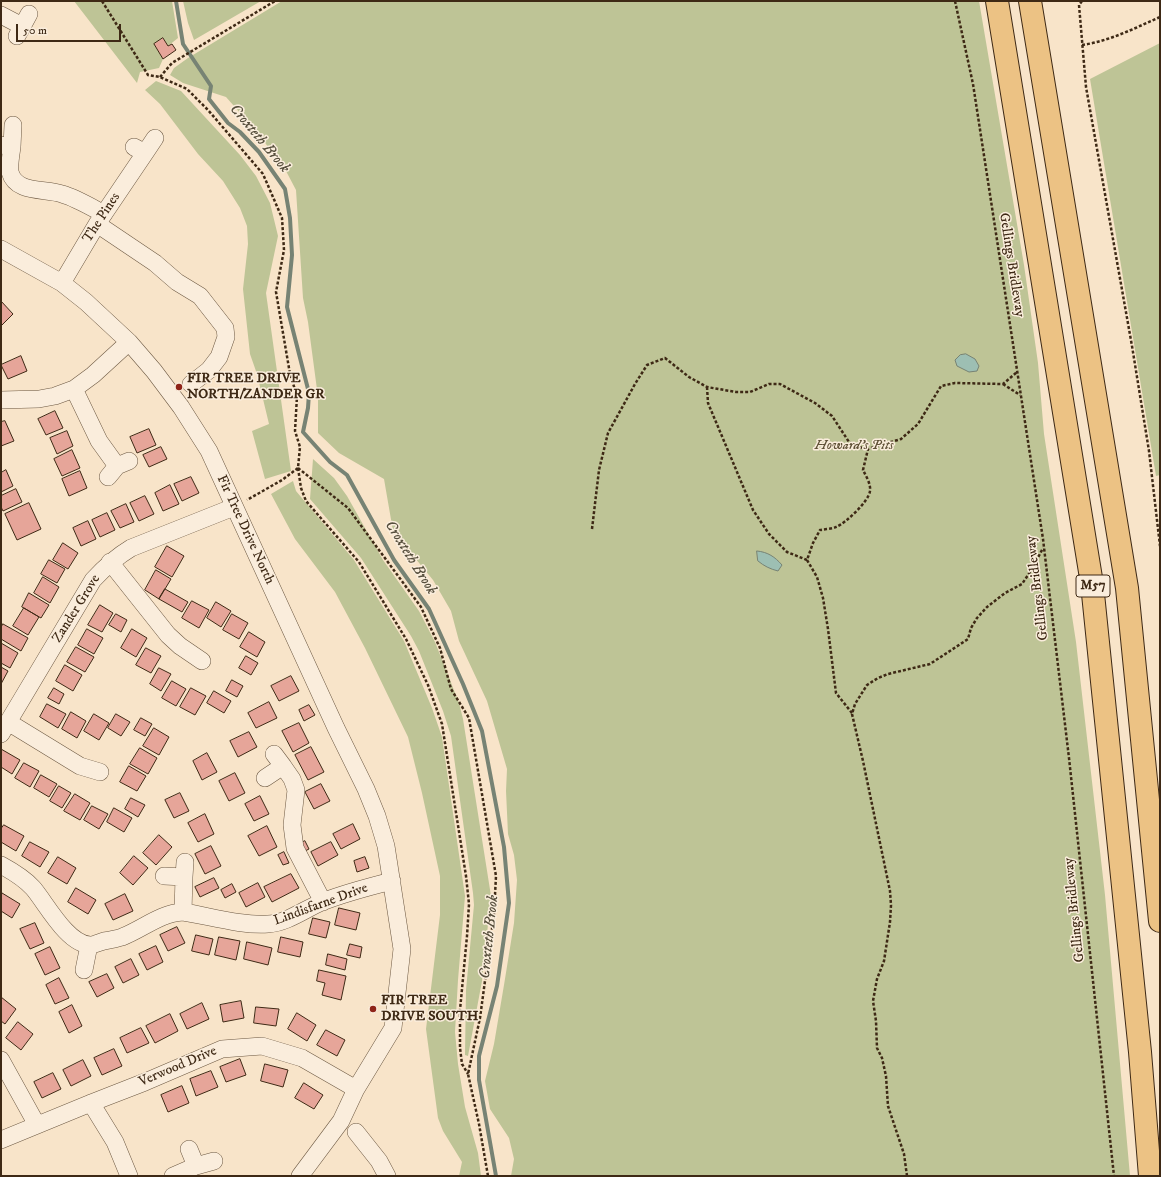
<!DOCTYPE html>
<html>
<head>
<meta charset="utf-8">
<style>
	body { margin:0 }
	#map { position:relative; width:1161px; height:1177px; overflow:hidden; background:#f8e4c9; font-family:"IM FELL DW Pica",serif }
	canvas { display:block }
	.frame { position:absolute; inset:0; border:2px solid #3e2915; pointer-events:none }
	.scale { position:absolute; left:16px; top:24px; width:105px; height:18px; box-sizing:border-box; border:2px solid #3e2915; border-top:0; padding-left:5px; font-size:12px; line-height:14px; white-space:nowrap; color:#3e2915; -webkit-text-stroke:3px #faeddc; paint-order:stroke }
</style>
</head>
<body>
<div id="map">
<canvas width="1161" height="1177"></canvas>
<div class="frame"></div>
<div class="scale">50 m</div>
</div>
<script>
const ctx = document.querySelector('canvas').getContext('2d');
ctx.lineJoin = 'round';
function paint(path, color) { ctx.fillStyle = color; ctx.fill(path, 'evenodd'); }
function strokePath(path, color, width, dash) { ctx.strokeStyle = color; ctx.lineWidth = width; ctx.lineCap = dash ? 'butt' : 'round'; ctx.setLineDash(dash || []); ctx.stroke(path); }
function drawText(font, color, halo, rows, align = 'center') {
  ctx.font = font + ' "IM FELL DW Pica",serif'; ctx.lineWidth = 3; ctx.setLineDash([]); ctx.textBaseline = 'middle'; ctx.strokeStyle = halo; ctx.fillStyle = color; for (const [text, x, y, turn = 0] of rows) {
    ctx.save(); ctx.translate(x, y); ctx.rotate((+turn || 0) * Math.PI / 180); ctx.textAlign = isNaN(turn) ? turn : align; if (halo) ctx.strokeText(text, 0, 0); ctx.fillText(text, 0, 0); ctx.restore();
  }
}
const green = new Path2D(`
	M74,1H172L178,38L168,46L163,38L154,44L163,59L159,68L140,72L137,83Z
	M183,1H261L194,40L188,23Z
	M282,1H979L1024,265L1038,363L1044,434L1076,642L1105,895L1130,1176H511L514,1159L509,1138L490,1109L485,1081L494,1044L504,985L514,923L517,880L514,855L508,834L506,791L507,769L487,701L459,641L451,611L433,580L393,531L384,479L339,453L318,433V397L308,322L303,298L296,190L286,171L257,132L226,97L183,83L170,75L174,68L188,58Z
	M1160,43V475L1156,476L1090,79Z
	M156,81L181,91L240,155L256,176L270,203L278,236L266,293L291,471L265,479L252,431L269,424L257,374L250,354L243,289L248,244L247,226L240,208L223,181L198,154L160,104L145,90Z
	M313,459L334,478L347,496L383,560L419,611L435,642L459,703L463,719L491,896L482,981L468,1056L465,1055L466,990L474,905L473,893L451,736L443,711L419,651L411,636L361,558L310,499Z
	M293,481L296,491L354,560L404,641L432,708L442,737L465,896L458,980L455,1032L458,1064L465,1107L478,1153L481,1176H459L462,1162L443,1131L438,1118L426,1029L440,915V876L422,793L408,737L365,648L335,592L295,539L271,494Z`);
const water = new Path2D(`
	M966,354L975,359L979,366L977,371L969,372L957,366L955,360L960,355Z
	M757,551C768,552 775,557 782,565L778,571C770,569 764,566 758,561Z`);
const stream = new Path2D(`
	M176,1L183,44L211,86L209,99L228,123L240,132L259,152L285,189L290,218L292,255L287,307L309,393L308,408L303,432L330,462L347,475L394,560L429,609L463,684L482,731L504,847L509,903L497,986L479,1056V1080L496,1176`);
const building = new Path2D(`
	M163,38L168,46L172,44L176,50L163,59L154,44Z
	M1,301L13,314L1,326Z
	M21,356L27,371L8,379L1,365Z
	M55,411L63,428L46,435L38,419Z
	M5,421L14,441L1,446V422Z
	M149,429L156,445L137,453L130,437Z
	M67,431L73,446L57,454L50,438Z
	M161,447L167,459L149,467L143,455Z
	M72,450L80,468L62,476L54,459Z
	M6,470L13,486L1,492V473Z
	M80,471L87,488L69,496L62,479Z
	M191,477L199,493L182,501L174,484Z
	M170,485L179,504L163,511L155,493Z
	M16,489L22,502L3,511L1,507V496Z
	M145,496L154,514L139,521L130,503Z
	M29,503L41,529L17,540L5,514Z
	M126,504L134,522L120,528L111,511Z
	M107,513L115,530L100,537L92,520Z
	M88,521L96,539L81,546L73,528Z
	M63,543L78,553L68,569L53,560Z
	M167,546L184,556L172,577L155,567Z
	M49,560L65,569L57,583L41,574Z
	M156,570L171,579L159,599L145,590Z
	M43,577L59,587L50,603L34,593Z
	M165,589L188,602L182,612L159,599Z
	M29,593L49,605L41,618L22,607Z
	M192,601L209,610L199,628L182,618Z
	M216,602L231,611L221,627L207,618Z
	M100,605L113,613L102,632L88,625Z
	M24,608L39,617L28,635L13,626Z
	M116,614L127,620L121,632L109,625Z
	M232,614L248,623L239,639L223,630Z
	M3,624L28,638L21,651L1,639V628Z
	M87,629L103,638L94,654L78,645Z
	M132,629L147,638L136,657L121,648Z
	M249,632L265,642L257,657L240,647Z
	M1,643L18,653L10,668L1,663Z
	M76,647L94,657L85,672L67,662Z
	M146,648L161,656L151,673L136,665Z
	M246,656L258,663L251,675L239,668Z
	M65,665L82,675L73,691L56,681Z
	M1,667L8,671L1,684Z
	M159,668L171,674L161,691L150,684Z
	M291,676L299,691L279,701L271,686Z
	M232,680L243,686L237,697L226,691Z
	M172,681L186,689L176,706L162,698Z
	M54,688L64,694L59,704L48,698Z
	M191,688L206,696L195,715L180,707Z
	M214,691L231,701L224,713L207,703Z
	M269,702L277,718L256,728L248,713Z
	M47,704L66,714L58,728L40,717Z
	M309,705L315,715L304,721L299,710Z
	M71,712L86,721L77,738L62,729Z
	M94,714L109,723L99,740L84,731Z
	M116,714L130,722L121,736L108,728Z
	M141,718L152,724L145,736L134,730Z
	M299,723L309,743L293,752L282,731Z
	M154,728L169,737L159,755L143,746Z
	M249,732L257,747L238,757L230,741Z
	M311,747L324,772L308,780L295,755Z
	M140,748L157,758L148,774L130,764Z
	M1,749L20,760L12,774L1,767Z
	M207,753L217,772L202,780L193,761Z
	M24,763L39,771L30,787L15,778Z
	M129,766L146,776L137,791L120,782Z
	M235,773L245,793L229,801L219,781Z
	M41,775L57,784L49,797L34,788Z
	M321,784L330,801L314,809L305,792Z
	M59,786L71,793L62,808L50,801Z
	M180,793L189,811L174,818L165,800Z
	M75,794L90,803L80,820L64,811Z
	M260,796L269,814L254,821L245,804Z
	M131,798L145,805L138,817L125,809Z
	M92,806L108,814L99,829L84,820Z
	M114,808L132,818L124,832L107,822Z
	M205,814L214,834L198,842L188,823Z
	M353,824L360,839L341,849L333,834Z
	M4,825L24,836L16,851L1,842V829Z
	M267,826L277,847L259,856L248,836Z
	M159,835L172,847L156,865L143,853Z
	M305,841L309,849L303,852L299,844Z
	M30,842L49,852L40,867L22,856Z
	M331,842L338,855L318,866L311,852Z
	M211,846L221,866L205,874L195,854Z
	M284,852L289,863L283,865L278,855Z
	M134,856L148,868L133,885L120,873Z
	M58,857L76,868L67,884L48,873Z
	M365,857L369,868L357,872L354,861Z
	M291,874L299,888L272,902L264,887Z
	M214,878L219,888L200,897L195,887Z
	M258,883L265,897L246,907L239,893Z
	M232,884L236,892L225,898L221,890Z
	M76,888L96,900L88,914L68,902Z
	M2,893L20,904L12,918L1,911Z
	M125,894L133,911L113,920L105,904Z
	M339,908L360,913L356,930L335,925Z
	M313,918L330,922L326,938L309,934Z
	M35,923L44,943L30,949L20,929Z
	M177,927L185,943L168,951L160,935Z
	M196,935L213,939L209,955L192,951Z
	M219,937L240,941L236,960L215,955Z
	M281,937L303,942L300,957L278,952Z
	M247,942L272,948L268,965L244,959Z
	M350,944L362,947L360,958L347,955Z
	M156,946L163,962L147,970L139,954Z
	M50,947L60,968L45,975L35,954Z
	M328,954L347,959L345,970L326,965Z
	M131,959L139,975L123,983L115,967Z
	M319,970L346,976L341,1000L322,995L325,983L317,981Z
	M107,974L114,988L97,997L89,982Z
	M59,978L69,998L55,1004L46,985Z
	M1,997L16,1009L5,1024L1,1021Z
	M241,1001L244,1018L223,1022L220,1005Z
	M202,1003L209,1019L187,1029L180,1014Z
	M72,1005L82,1026L69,1033L59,1012Z
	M256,1007L279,1009L276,1026L254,1023Z
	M297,1013L316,1025L307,1041L288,1029Z
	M170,1014L178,1031L155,1043L146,1026Z
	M18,1022L33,1034L21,1050L6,1038Z
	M141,1028L149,1043L127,1053L120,1038Z
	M326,1030L345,1040L337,1056L317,1045Z
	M114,1049L122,1066L102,1075L94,1058Z
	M240,1059L246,1075L226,1082L220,1067Z
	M83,1060L91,1076L71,1086L63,1070Z
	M265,1064L288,1070L283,1087L261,1081Z
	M211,1071L218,1087L196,1096L190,1079Z
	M53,1073L61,1089L42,1098L34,1082Z
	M304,1083L323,1095L314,1109L295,1098Z
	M182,1086L189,1103L168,1112L161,1095Z`);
const path = new Path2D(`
	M102,1L148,75L160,77L187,89L208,110L263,174L282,218L284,250L276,292L290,374L297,396L295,431L300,447L298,468L282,480L247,500
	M955,1L973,84L1043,539L1069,758L1114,1176
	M1082,1L1079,5L1086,87L1132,346L1149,451L1160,546
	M1082,45C1110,41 1135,28 1160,17
	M160,77L172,63L275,1
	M1003,384L1020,395
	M707,387L708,403L753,510L769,534L787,552L807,560
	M298,468L348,508L421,607L440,648L451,689L469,718L496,876L494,914L480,1018L468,1074L479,1124L488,1176
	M298,468L301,488L306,501L359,562L406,639L428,685L442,724L466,876L469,904L467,936L460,1010V1048L462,1064L468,1074
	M592,529L599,470L608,433L635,384L647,365L665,358L689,377L707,387L736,392H750L769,384H780L815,403L832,416L849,442L859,447L868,449
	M852,713L836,693L828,629L823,598L817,577L807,560L813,543L820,530C825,529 832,529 836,527C846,523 869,501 870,491C871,484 866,476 863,470L868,449L901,439L918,424L941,386L955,383L1003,384L1017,372
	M907,1176L904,1154L888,1106L886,1076L882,1058L877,1048L876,1021L873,1001L877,979L884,961L890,922L891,905L890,891L863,761L852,714L855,704L867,685L878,678L888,674L930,664L968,639L971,628L977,618L987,607L1005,593L1022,584L1032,569L1043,548`);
const minor = new Path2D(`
	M1,15L22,26
	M17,36L29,14
	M1,145L12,147L13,125
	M12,147C11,154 9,165 10,172C16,194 45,188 62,194C76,198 91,207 104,214
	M134,147L145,153L155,138
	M97,224L155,263L177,282L200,296L225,328L226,337L219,357L209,370L191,384
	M1,249L62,283L86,302L129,342L154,371L181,407L209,451L336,728L366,789L377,816L386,846L402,949L393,1028L356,1089L341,1121L300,1176
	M62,283L97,224L145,153
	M74,389L99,441L117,466
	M1,400L39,399L55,396L74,389L93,375L129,342
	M108,477L117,466L129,461
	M110,562L168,635L180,646L202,661
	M8,722L80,766L100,772
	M1,734L93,580C105,567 116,557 131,548L234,507
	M283,766L292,779L296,790L292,825L295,848L323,902
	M265,778L283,766L274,754
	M1,865C12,871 24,878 33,888C46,903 67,944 90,945C94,945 100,942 104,941C110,940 116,939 122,937C143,929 160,913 183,912C209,916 242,926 268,924C287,923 305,909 322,902C345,893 368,887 392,881
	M164,876L184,877L185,862
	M183,912L184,877
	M84,970L89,945
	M1,1060L37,1125
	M91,1103L115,1142L129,1176
	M356,1132L379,1161L387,1176
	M1,1140L91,1103L145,1082L222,1049L262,1046L302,1058L356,1089
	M189,1149L196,1166L214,1161
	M173,1176L196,1166`);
const highway = new Path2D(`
	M997,1L1092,584L1140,1052L1150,1176
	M1030,1L1127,588L1160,921`);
const markers = [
	[179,387,4,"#8f2418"],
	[373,1009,4,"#8f2418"]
];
const shields = [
	[1093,586,34]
];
const shieldNames = [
	["M57",1093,586]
];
const streetNames = [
	["The Pines",102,218,-57],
	["Gellings Bridleway",1011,265,81],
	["Fir Tree Drive North",245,530,65],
	["Gellings Bridleway",1038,588,-97],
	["Zander Grove",77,609,-58],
	["Lindisfarne Drive",321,905,-20],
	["Gellings Bridleway",1075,910,-96],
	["Verwood Drive",178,1067,-23]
];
const poiNames = [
	["FIR TREE DRIVE",187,379],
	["NORTH/ZANDER GR",187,395],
	["FIR TREE",381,1001],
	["DRIVE SOUTH",381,1017]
];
const parkNames = [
	["Howard's Pits",854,446]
];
const waterNames = [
	["Croxteth Brook",259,139,50],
	["Croxteth Brook",410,558,58],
	["Croxteth Brook",490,937,-84]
];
paint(green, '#bec496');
paint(water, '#9dbfb3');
strokePath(water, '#778374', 1);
strokePath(stream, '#778374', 4);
paint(building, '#e6a599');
strokePath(building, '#3e2915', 1);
strokePath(minor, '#6c5842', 18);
strokePath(highway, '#3e2915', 24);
strokePath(path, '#3e2915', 2.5, [3, 2]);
strokePath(minor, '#faeddc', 17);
strokePath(highway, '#ecc284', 22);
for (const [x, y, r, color] of markers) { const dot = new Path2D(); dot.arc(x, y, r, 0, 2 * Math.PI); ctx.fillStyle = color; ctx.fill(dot); strokePath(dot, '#faeddc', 1.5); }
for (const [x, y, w] of shields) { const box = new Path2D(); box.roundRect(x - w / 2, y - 11, w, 22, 3); ctx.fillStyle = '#faeddc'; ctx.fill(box); strokePath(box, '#3e2915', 1); }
drawText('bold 13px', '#3e2915', null, shieldNames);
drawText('14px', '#3e2915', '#faeddc', streetNames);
drawText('bold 14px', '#3e2915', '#faeddc', poiNames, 'left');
drawText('italic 14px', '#5e5035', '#faeddc', parkNames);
drawText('italic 15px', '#564e3c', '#faeddc', waterNames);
</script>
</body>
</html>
